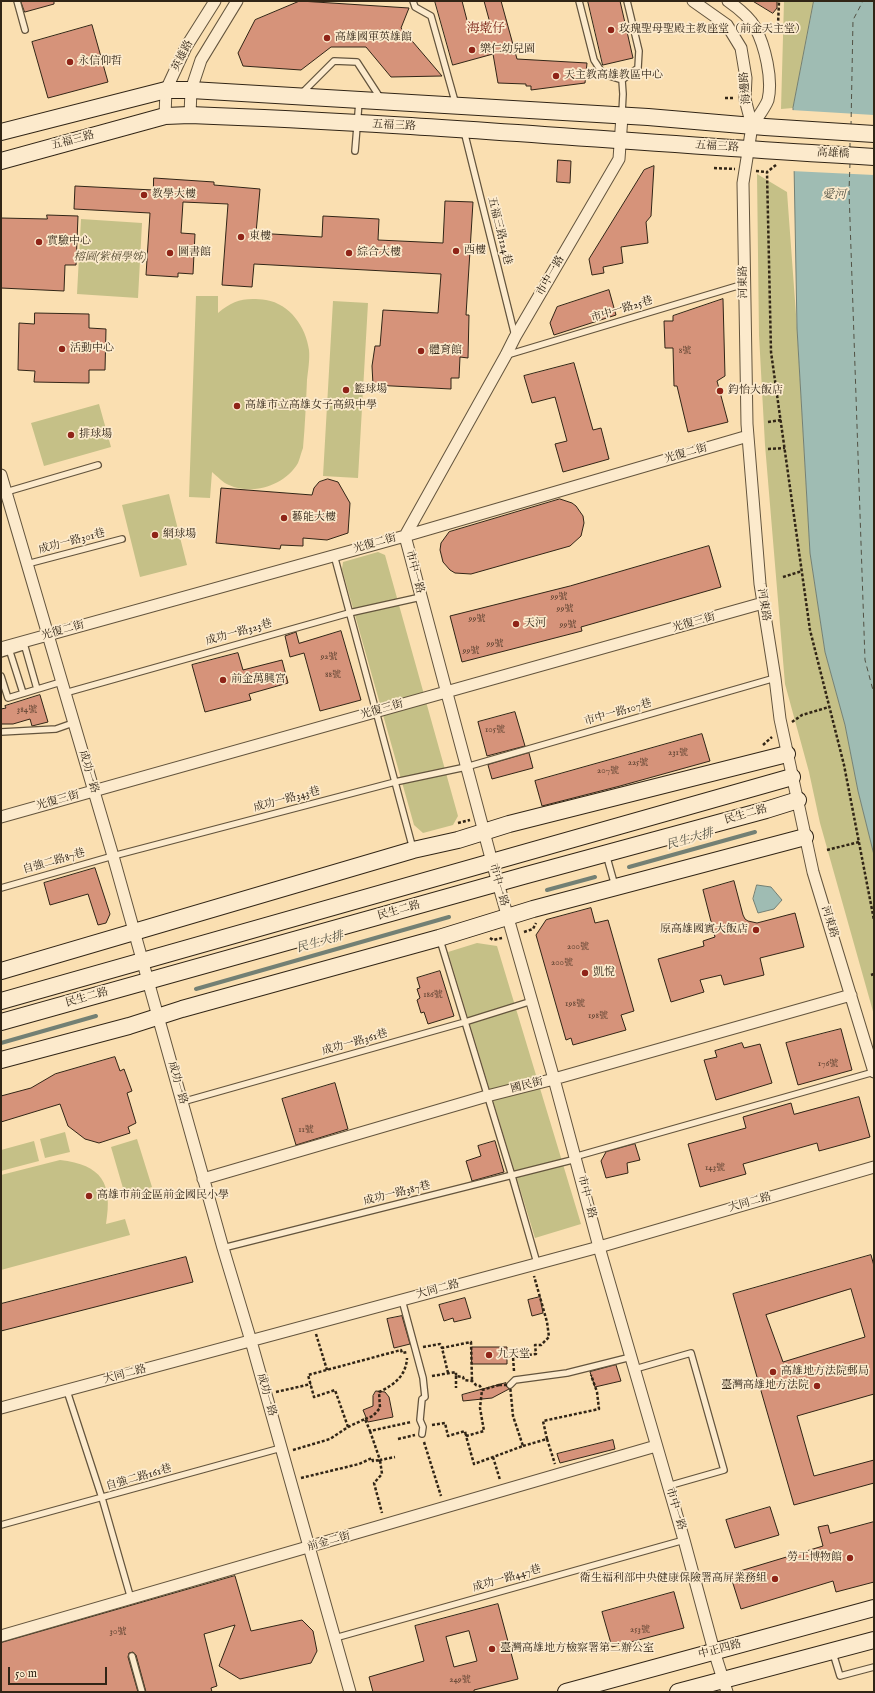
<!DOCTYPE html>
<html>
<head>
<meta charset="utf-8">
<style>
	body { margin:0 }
	#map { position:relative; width:875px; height:1693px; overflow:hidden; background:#fadfb1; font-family:"IM FELL English",serif }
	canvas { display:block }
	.frame { position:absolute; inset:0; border:2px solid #312516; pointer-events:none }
	.scale { position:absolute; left:8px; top:1667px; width:99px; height:18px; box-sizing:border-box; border:2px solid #312516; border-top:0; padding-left:5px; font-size:12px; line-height:14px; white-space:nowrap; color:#312516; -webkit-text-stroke:3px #fceacc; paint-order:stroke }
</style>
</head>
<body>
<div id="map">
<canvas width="875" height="1693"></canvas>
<div class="frame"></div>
<div class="scale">50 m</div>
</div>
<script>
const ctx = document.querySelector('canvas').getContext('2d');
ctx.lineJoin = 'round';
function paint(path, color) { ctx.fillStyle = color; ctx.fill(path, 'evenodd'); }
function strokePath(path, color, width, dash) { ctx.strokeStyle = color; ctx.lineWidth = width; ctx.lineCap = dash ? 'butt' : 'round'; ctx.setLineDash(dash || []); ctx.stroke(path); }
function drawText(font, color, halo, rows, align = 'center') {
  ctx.font = font + ' "IM FELL English","Noto Serif TC",serif'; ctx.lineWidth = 3.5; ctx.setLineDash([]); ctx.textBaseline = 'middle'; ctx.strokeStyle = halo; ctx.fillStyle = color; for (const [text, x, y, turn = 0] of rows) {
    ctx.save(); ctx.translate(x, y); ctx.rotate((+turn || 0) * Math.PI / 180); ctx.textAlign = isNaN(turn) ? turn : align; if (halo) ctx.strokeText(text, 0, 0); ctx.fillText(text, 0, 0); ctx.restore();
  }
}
const green = new Path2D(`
	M784,1H814L793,108L781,109Z
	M757,174L787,192L797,328L810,553L825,652L845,725L858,791L874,855V1015L820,823L809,772L785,684L765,445L759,335Z
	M81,219L142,223L138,298L77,294Z
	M196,296H218V313C233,300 245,297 266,300C290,304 306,327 309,350C310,359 308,371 307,380C306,403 305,425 303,448C301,453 300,458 298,463C285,485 253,496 229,485C223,483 217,476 212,472L210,498L189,497Z
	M333,301L368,303L358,478L323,476Z
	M99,404L111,447L44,466L31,423Z
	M169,494L187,565L140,577L122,505Z
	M378,552L385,555L458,816L453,825L423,833L414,825L342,569L343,562Z
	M477,943L497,946L581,1224L535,1238L448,952Z
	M65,1132L70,1152L45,1158L40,1139Z
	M137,1139L152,1187L125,1195L111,1147Z
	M34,1141L39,1161L1,1171V1150Z
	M60,1160C102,1165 113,1183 106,1224L125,1219L130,1235L1,1270V1175Z`);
const water = new Path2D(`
	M814,1H874V855L858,791L845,725L825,652L810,553L797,328L793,108Z
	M757,885L771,887L782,900L774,909L758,913L753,899Z`);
const pier = new Path2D(`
	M791,110L874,115V175L791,171Z`);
const stream = new Path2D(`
	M629,867L755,832
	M547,890L595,877
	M196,989L449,917
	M1,1043L96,1016`);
const ferry = new Path2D(`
	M851,126L853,20L863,1
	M850,148V141
	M850,163L849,191L865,660L874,694`);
const building = new Path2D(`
	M21,1H54V4L25,12Z
	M300,1L409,8L401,28L442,76L391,77L366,47H331L301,70L243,66L238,53L255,20Z
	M435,1H462L469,28L490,23L484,1H501L517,59L587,63L585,83L531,90V86H526V84L498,83L493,54L453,65Z
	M588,1H620L633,58L603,65Z
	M753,1H777V8L773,13Z
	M92,25L108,82L48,98L32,42Z
	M558,160L571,161L570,183L557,182Z
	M654,166L651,216L646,222L648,243L621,247L623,263L603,267L604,273L592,275L589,259L644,170Z
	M154,178L214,182V185L260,189L256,233L322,237L323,216L379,219L378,240L443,243L445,201L473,202L466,315H469L468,358L460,357L459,378H451V389L373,385L372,366L375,346H380L383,310L438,313L441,274L254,264L252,287L222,285L228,204L183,202L181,233L195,234L193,274L178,273V277L146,275L150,213L74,209L75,186L153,190Z
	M47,215L78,216L76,265H65L64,291L1,288V218L47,219Z
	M609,290L616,315L554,335L550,323L557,307Z
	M723,299L725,376L717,381L728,422L688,432L677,386H674L673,348H665L664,321H673V316Z
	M35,313L89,314V328L106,329L105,370H89V383L34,382L35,371L18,370L19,323L34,324Z
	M574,363L593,430L601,428L609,459L563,472L555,444L567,441L555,397L532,403L524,376Z
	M328,479L338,482L350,503L348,533L327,540L303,538V546L281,545L280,549L216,543L221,488L312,495L314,488L319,482Z
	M560,499L572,503L576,506L583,516L584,523L581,536L570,546L471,574L455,573L450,570L443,562L440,550L441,543L449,532Z
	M709,546L721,587L581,627L582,631L462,662L450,616L570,586Z
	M341,631L361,700L320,711L304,653L290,657L285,636L296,632L299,643Z
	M238,653L243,670L282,660L288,683L249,694L251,700L205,712L192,665Z
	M40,695L48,722L32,726L30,719L13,724H1V709L6,708L5,706Z
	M515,712L525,746L487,756L478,722Z
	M702,734L710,761L620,786L542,806L535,781Z
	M529,753L533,768L492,779L488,765Z
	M95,868L110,914L106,923L98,925L88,894L50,905L44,883Z
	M734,881L743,915L745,919L748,921L757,923L795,913L804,947L760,958L764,975L724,985L721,975L700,980L704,992L671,1002L658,959L704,946L703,941L715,937L703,890Z
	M591,908L595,923L608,920L634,1011L621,1015L626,1030L573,1045L571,1038L566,1040L536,935L546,920Z
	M440,971L454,1016L428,1024L424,1012L421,1013L417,1000L420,998L417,989L420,988L417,978Z
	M841,1029L852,1070L798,1085L786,1043Z
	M742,1043L744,1048L760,1044L772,1083L716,1100L704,1060L717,1057L715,1051Z
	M115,1057L120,1071L124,1069L132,1091L127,1093L136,1123L128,1127L130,1133L99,1143L85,1139L68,1126L60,1104L1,1122V1096L31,1088L55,1074Z
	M335,1083L348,1129L296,1145L282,1099Z
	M859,1097L870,1137L819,1151L817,1143L743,1164L746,1174L700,1187L688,1144L746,1128L743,1117L791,1103L794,1114Z
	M495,1141L504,1172L472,1181L466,1161L481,1156L478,1146Z
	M635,1144L640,1160L627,1163L628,1173L606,1178L601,1161L606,1152Z
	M871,1255L874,1266V1394L797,1416L814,1476L874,1460V1483L794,1505L733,1294ZM851,1289L865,1337L783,1362L766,1315Z
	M186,1257L193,1282L1,1331V1304Z
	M540,1297L543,1313L532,1316L528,1300Z
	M465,1298L471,1318L454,1322L453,1318L444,1321L439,1305Z
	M402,1316L410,1344L394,1348L387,1319Z
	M472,1347H507V1364H472Z
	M616,1365L621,1381L595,1387L590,1372Z
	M506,1383V1386L509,1389L492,1398L463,1401L462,1395Z
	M376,1391L385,1392L389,1397L393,1417L368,1422L363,1410L373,1406V1396Z
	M613,1440L615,1449L560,1463L557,1454Z
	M770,1507L779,1535L735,1548L726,1520Z
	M874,1522V1582L836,1592L833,1581L741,1609L730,1574L823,1546L818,1527L828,1525L830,1533Z
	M235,1576L251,1631L302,1620L313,1631L317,1651L311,1663L240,1679L219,1666L235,1625L204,1634L217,1686L211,1688L212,1692H146L136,1655L133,1652L129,1653L128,1657L138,1692H1V1643Z
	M674,1592L684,1628L612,1647L602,1612Z
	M498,1604L518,1679L474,1690V1692H373L369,1677L424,1661L415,1626ZM469,1631L477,1661L454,1667L446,1637Z`);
const path = new Path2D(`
	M771,33L778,25L779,1
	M725,98H734
	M776,165L767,172L771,352L810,630L844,765L874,920
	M714,168L735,169
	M756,171L767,172
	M768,422L781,420
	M768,449L785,448
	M783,577L802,571
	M792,722L802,715L829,707
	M763,745L772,737
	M458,823L470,820
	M827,850L859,842
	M524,932L533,929L536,923
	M490,938L493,940L502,938
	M871,975L874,974
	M316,1334L327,1370
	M423,1347L440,1344L442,1348
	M514,1371L513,1357L536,1354L535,1345H541L549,1337L547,1322L534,1276
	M448,1373L442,1348L471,1342L472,1381
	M432,1376L456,1372V1376L463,1377L464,1380L472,1381L476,1385L480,1386L482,1390
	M456,1376V1388
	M499,1385H510L513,1416L523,1446L474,1464L466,1436L484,1431L480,1408L482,1390Z
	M276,1392L311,1384
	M365,1419L373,1416L380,1408L379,1392C394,1385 406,1376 407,1358
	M432,1425L445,1423L448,1436L465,1431L466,1436
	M348,1427L335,1390L314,1397L308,1375L401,1350L402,1353L408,1352
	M370,1431L380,1460L395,1457
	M398,1439L415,1435
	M547,1439L543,1421L599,1409L597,1392L591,1375
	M424,1442L441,1496
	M523,1446L547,1439L555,1464
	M293,1450L330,1439L348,1427L365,1419L370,1431L411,1422
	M493,1457L500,1480
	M301,1478L359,1464L372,1458L373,1461L380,1460L382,1474L374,1483L382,1513`);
const lane = new Path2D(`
	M17,1L25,30
	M413,1L415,7L431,16L456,105
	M579,1L594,60L603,74L622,80
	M622,80L638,68L639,51L627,1
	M301,94L334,61L357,62L381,99
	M622,113L623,94L622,80
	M464,131L515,336
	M355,151L359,102
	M507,355L744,284
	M6,492L98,465
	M334,555L413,849
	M27,564L122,539
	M25,647L37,689
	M10,652L23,693
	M1,654L23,647
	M1,676L8,698L61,682
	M65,693L349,613L421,597
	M1,732L56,729L73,723
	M606,854L615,886
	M1,888L113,856L395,782L466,767L775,678
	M440,940L512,1176L537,1263
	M182,1102L465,1022L532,1001
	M574,1157L874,1072
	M223,1248L576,1159
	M402,1300L423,1378L425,1397L422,1399L420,1420L423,1427L422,1434
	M635,1369L691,1353L724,1470L668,1486
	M510,1385L515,1380L567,1373L631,1357
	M67,1391L102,1498L131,1599
	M1,1525L281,1448
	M335,1638L684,1540
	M833,1653L840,1676L874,1667
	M132,1656L142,1692`);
const street = new Path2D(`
	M693,1L727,25L741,48L746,78L745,99L752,126L743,183L747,424L760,584L775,678L780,719L813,872L874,1072
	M728,1C738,8 749,17 755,27C765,46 773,79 768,100C765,108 757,118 752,126
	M190,115L191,90L201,60L237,1
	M165,116L166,90L186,47L215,1
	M622,116L619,159L515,337L506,355L405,536L492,862L554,1079L599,1247L684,1540L714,1651L727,1692
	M1,475L113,856L223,1248L251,1341L350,1692
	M1,648L405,536L748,436
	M1,817L763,603
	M203,1179L487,1096L554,1079L851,995
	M1,1408L599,1247L874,1167
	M1,1636L656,1446`);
const secondary = new Path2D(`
	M1,132L166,90H191L648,117L765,127L874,134
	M1,161L165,116L190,115C418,123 646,144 874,157
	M1,971L413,850L458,840L509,824L787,754
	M1,1001L792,777
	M1,1022L523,876L766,810L798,800
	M1,1060L129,1026L182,1009L439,938L533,909L805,837
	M566,1692L874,1608
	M678,1692L874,1640`);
const markers = [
	[611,30,4,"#8f2418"],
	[327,38,4,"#8f2418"],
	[472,50,4,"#8f2418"],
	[70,62,4,"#8f2418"],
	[556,76,4,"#8f2418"],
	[144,195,4,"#8f2418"],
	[241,237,4,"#8f2418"],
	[39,242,4,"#8f2418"],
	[456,251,4,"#8f2418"],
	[170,253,4,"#8f2418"],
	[349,253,4,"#8f2418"],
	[62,349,4,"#8f2418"],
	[421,351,4,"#8f2418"],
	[346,390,4,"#8f2418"],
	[720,391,4,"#8f2418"],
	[237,406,4,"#8f2418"],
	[71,435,4,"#8f2418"],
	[284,518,4,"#8f2418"],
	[155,535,4,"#8f2418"],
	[516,624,4,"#8f2418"],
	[223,680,4,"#8f2418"],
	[756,930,4,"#8f2418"],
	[585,973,4,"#8f2418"],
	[89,1196,4,"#8f2418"],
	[489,1355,4,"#8f2418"],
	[773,1372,4,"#8f2418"],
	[817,1386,4,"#8f2418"],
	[850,1558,4,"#8f2418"],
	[775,1579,4,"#8f2418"],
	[492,1649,4,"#8f2418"]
];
const numberNames = [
	["8號",685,351],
	["99號",559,597],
	["99號",565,609],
	["99號",477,619],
	["99號",568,625],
	["99號",495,644],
	["99號",471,651],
	["92號",329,657],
	["88號",333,675],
	["384號",27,710],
	["105號",495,730],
	["231號",678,753],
	["225號",638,763],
	["207號",608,771],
	["200號",578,947],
	["200號",562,963],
	["186號",433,995],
	["198號",575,1004],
	["198號",598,1016],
	["176號",828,1064],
	["11號",306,1130],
	["143號",715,1168],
	["253號",640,1630],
	["30號",118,1632],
	["249號",460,1680]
];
const poiNames = [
	["玫瑰聖母聖殿主教座堂（前金天主堂）",619,30],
	["高雄國軍英雄館",335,38],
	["樂仁幼兒園",480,50],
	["永信仰哲",78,62],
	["天主教高雄教區中心",564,76],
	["教學大樓",152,195],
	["東樓",249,237],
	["實驗中心",47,242],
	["西樓",464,251],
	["圖書館",178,253],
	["綜合大樓",357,253],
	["活動中心",70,349],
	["體育館",429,351],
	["籃球場",354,390],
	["鈞怡大飯店",728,391],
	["高雄市立高雄女子高級中學",245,406],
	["排球場",79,435],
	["藝能大樓",292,518],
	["網球場",163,535],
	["天河",524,624],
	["前金萬興宮",231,680],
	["原高雄國賓大飯店",748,930,"right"],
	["凱悅",593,973],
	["高雄市前金區前金國民小學",97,1196],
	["九天堂",497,1355],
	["高雄地方法院郵局",781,1372],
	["臺灣高雄地方法院",809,1386,"right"],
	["勞工博物館",842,1558,"right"],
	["衛生福利部中央健康保險署高屏業務組",767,1579,"right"],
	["臺灣高雄地方檢察署第二辦公室",500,1649]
];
const streetNames = [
	["英雄路",183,56,-63],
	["海邊路",746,88,-95],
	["五福三路",394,126,3],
	["五福三路",73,141,-15],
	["五福三路",717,147,4],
	["高雄橋",833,154,3],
	["五福三路124巷",499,231,76],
	["市中一路",551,276,-60],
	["河東路",744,282,-91],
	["市中一路25巷",622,310,-17],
	["光復二街",686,454,-16],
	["成功一路301巷",72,542,-15],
	["光復二街",375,544,-16],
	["市中一路",414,572,75],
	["河東路",763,605,81],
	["光復三街",694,623,-16],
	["光復二街",63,631,-16],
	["成功一路323巷",239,633,-16],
	["光復三街",382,710,-16],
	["市中一路107巷",618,713,-16],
	["成功一路",88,772,73],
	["成功一路343巷",287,800,-15],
	["光復三街",58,801,-16],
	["民生二路",746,815,-16],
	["自強二路87巷",54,862,-16],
	["市中一路",498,885,74],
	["民生二路",399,911,-16],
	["河東路",829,922,73],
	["民生二路",87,998,-16],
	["成功一路361巷",355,1043,-16],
	["成功一路",177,1083,74],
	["國民街",527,1086,-14],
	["成功一路387巷",397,1194,-14],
	["市中一路",586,1197,75],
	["大同二路",750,1203,-16],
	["大同二路",438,1290,-15],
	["大同二路",125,1375,-15],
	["成功一路",266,1395,74],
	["自強二路161巷",139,1478,-16],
	["市中一路",675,1509,73],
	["前金二街",329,1542,-16],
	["成功一路447巷",507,1579,-16],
	["中正四路",720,1650,-15]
];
const parkNames = [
	["榕園(紫槓學姊)",110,258]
];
const waterNames = [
	["愛河",834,196],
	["民生大排",690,840,-16],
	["民生大排",320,943,-16]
];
const quarterNames = [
	["海墘仔",486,29]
];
paint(green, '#c5c087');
paint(water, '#9fbcb3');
strokePath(water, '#738074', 1);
paint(pier, '#fadfb1');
strokePath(stream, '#738074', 4);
strokePath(ferry, '#525245', 1, [5, 4]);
paint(building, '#d6937a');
strokePath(building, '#312516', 1);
strokePath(lane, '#63543d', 8);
strokePath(street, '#63543d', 13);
strokePath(secondary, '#312516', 18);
strokePath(path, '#312516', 2.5, [3, 2]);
strokePath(lane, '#fceacc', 5.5);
strokePath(street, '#fceacc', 11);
strokePath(secondary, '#fceacc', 16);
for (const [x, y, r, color] of markers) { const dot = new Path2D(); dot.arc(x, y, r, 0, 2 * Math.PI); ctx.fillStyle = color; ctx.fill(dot); strokePath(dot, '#fceacc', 1.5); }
drawText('9px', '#5a402f', null, numberNames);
drawText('11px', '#312516', '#fceacc', poiNames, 'left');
drawText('11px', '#312516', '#fceacc', streetNames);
drawText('italic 11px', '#564c32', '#fceacc', parkNames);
drawText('italic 12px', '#525245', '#fceacc', waterNames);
drawText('13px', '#7a1f14', '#fceacc', quarterNames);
</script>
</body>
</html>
